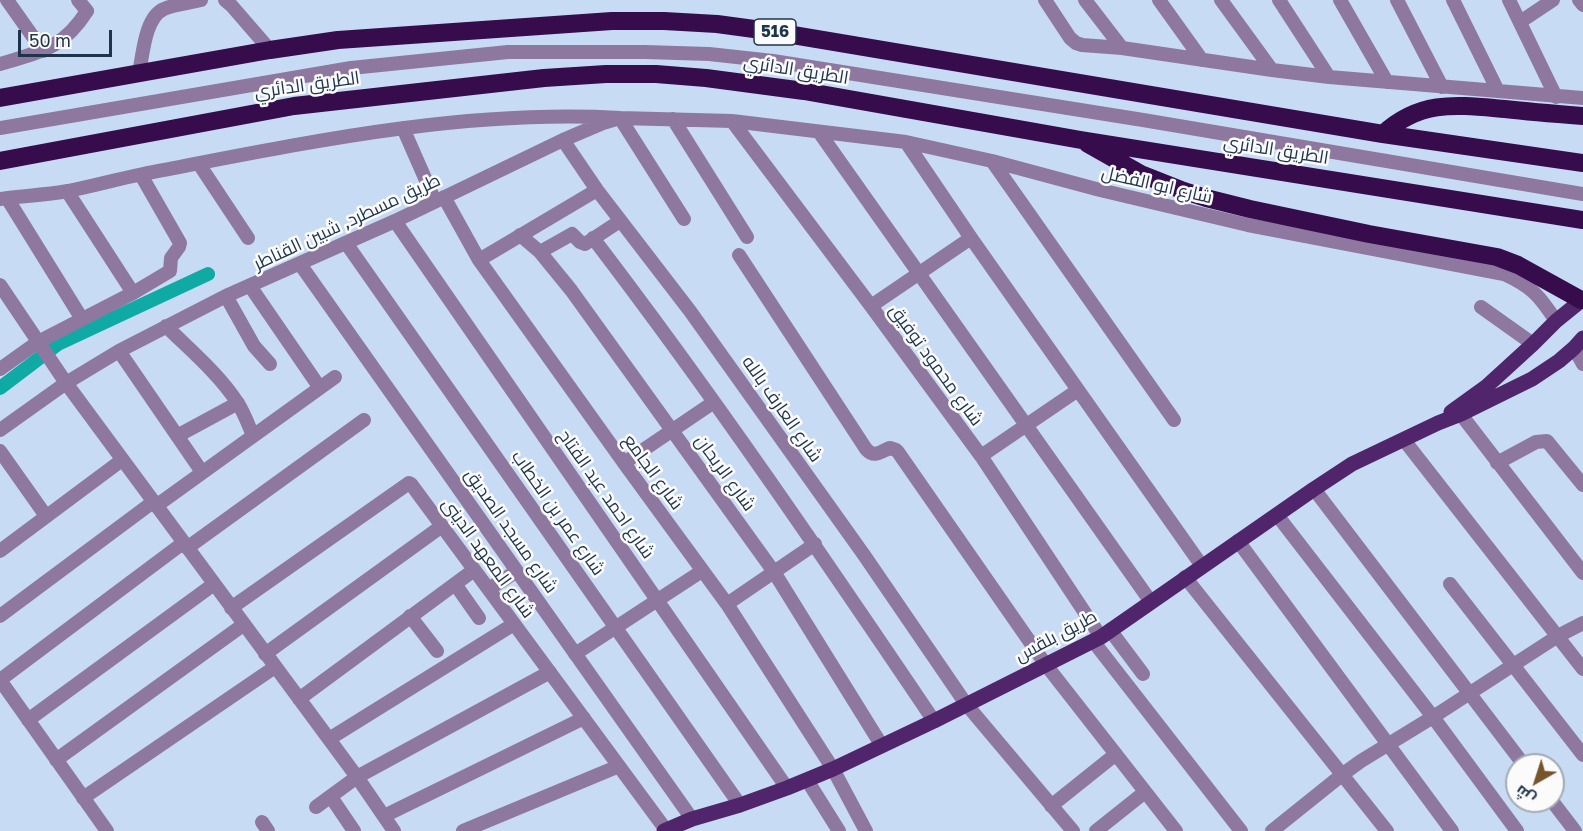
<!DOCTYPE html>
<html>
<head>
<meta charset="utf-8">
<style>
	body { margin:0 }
	#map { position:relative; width:1583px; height:831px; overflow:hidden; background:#c7dcf4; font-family:"Golos Text",Cairo,sans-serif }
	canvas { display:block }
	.north { position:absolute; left:1505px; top:753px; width:60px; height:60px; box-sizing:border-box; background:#fbfbfb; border:2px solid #a3abb5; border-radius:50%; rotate:219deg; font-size:16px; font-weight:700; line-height:24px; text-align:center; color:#1e344b }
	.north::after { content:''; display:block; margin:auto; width:21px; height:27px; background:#77552c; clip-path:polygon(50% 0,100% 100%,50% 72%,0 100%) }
	.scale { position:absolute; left:18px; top:30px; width:94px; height:27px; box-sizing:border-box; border:3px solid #1e344b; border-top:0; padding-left:8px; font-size:18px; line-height:21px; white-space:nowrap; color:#1e344b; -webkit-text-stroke:4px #fbfbfb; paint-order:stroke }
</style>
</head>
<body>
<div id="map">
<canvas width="1583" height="831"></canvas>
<div class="north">ش</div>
<div class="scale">50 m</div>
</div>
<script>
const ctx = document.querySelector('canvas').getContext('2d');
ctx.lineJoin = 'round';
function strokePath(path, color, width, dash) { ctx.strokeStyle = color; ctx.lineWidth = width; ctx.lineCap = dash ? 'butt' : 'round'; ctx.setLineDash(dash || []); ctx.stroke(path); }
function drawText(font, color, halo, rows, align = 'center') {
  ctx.font = font + ' "Golos Text",Cairo,sans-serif'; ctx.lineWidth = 5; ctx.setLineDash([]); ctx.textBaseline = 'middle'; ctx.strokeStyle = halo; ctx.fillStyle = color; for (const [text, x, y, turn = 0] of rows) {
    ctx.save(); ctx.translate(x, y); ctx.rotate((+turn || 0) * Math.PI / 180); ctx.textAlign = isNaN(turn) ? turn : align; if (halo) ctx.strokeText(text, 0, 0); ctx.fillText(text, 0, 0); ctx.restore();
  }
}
const canal = new Path2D(`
	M0,388L58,344L208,274`);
const minor = new Path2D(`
	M7,0L43,51
	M225,0L231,5L270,50
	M1045,0L1070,38L1076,43L1082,45L1122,48L1272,70L1329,77L1583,98
	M1085,0L1122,48
	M1159,0L1202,60
	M1221,0L1272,70
	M1279,0L1329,77
	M1340,0L1387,82
	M1397,0L1442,87
	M1453,0L1498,91
	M1509,0L1556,97
	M1579,0L1583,5
	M1520,22L1553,0
	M0,64C40,52 63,49 87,11L78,0
	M139,73C143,54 145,17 164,9C175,4 190,3 201,0
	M673,119L747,237
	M732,121L871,306L981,456L1101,637
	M0,128L351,68L508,52H645L709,54L773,61L1143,120L1583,194
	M403,128L435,201
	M819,132L1151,602
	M563,140L597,190L690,311L864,555L966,704L1073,831
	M906,142L971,238L1202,566
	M992,161L1174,420
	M199,164L248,238
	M67,191L133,293
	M444,197L479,260L624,463L727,604L833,769L866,831
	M7,198L82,319
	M0,199C22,196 45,195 68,191C93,186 118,179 143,174C300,144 459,109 620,118L684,219
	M395,221L787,788
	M520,235L540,252L571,290L774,572L882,746
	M593,238C713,395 824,558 934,721
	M346,243L740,805
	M540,252L572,234L580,242L585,244L620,221
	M739,255L866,449C875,459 881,451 890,448L896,450L898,452L1046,665L1176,831
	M479,260L597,190
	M300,264L692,819
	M0,285L66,383L357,777L394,831
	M250,286L320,388
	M226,296L254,346L270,364
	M871,306L971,238
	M1481,307L1533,344
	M166,326C190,350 218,373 237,402C244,412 248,424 253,436
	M1574,348L1583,364
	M119,351L202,472
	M0,369L38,342L133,293L170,271L171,258L179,247L180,243L141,175
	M1456,408L1583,573
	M0,430L66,383L119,351L226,296L395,221L563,140L603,123L620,118L732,121L906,142L992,161L1100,190L1248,225L1504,274C1532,287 1539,295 1556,321
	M177,436L238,403
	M1404,440L1583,669
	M0,451L46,516
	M981,456L1078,390
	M624,463L714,402
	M1497,463L1536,442L1547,441L1583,485
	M1314,489L1524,765
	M156,506L335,377
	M1277,515L1433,717L1517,831
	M1238,541L1452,831
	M187,548L364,420
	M0,551L122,460
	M1185,577L1387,831
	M455,584L479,618
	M1450,584L1583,755
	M489,589L517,571
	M727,604L815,544
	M231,608L409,483L411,484L666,830
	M0,616L153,502
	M410,616L437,651
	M1110,630L1143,674
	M1093,641L1241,831
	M265,654L442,526
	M575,654L702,571
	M0,680L183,543
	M0,680L107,831
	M299,699L474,570
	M28,720L214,584
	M329,739L514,624
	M56,760L243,625
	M807,780L839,831
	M331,797L354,831
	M83,798L275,667
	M1552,801L1575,831
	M1051,806L1116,754
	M316,807L357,777L550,672
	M384,816L584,718
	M262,822L268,831
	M463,831L619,766
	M1096,831L1145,792
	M1272,831L1343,774L1361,761L1433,717L1558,636L1583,623`);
const major = new Path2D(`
	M1451,412L1487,386L1533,344L1556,321L1583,299
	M664,831L692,819L740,805L787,788L833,769L934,721L1101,637L1314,489L1352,464L1438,423L1461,414L1532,379L1559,361L1574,348L1583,338`);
const highway = new Path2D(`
	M0,98L270,50L338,40L612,21H664L717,24L769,31L1383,134L1583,163
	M1383,134C1421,99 1458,105 1505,109C1531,112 1557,114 1583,116
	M1088,144L1141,174L1184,191L1206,198L1250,209L1369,234L1497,257L1518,265L1581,300
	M0,161L294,106L544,78L606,74H656L706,78L804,91L1081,140L1583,220`);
const shields = [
	[775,32,42]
];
const shieldNames = [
	["516",775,32]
];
const streetNames = [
	["الطريق الدائري",796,70,9],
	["الطريق الدائري",307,85,-8],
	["الطريق الدائري",1276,150,9],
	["شارع ابو الفضل",1157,185,13],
	["طريق مسطرد, شبين القناطر",347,222,-25],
	["شارع محمود توفيق",936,365,54],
	["شارع العارف بالله",782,409,55],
	["شارع الجامع",653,472,54],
	["شارع الريحان",725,473,54],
	["شارع احمد عبد الفتاح",606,494,55],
	["شارع عمر بن الخطاب",558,513,55],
	["شارع مسجد الصديق",511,531,55],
	["شارع المعهد الدينى",488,558,54],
	["طريق بلقس",1056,636,-28]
];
strokePath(canal, '#0faaa4', 14);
strokePath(minor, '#8f789f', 14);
strokePath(major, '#50256b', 15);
strokePath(highway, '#360c4d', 18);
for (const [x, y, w] of shields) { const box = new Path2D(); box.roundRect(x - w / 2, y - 13, w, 26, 4.5); ctx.fillStyle = '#fbfbfb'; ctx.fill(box); strokePath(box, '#1e344b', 1.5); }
drawText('bold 16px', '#1e344b', null, shieldNames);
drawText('18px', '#1e344b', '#fbfbfb', streetNames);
</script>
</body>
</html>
